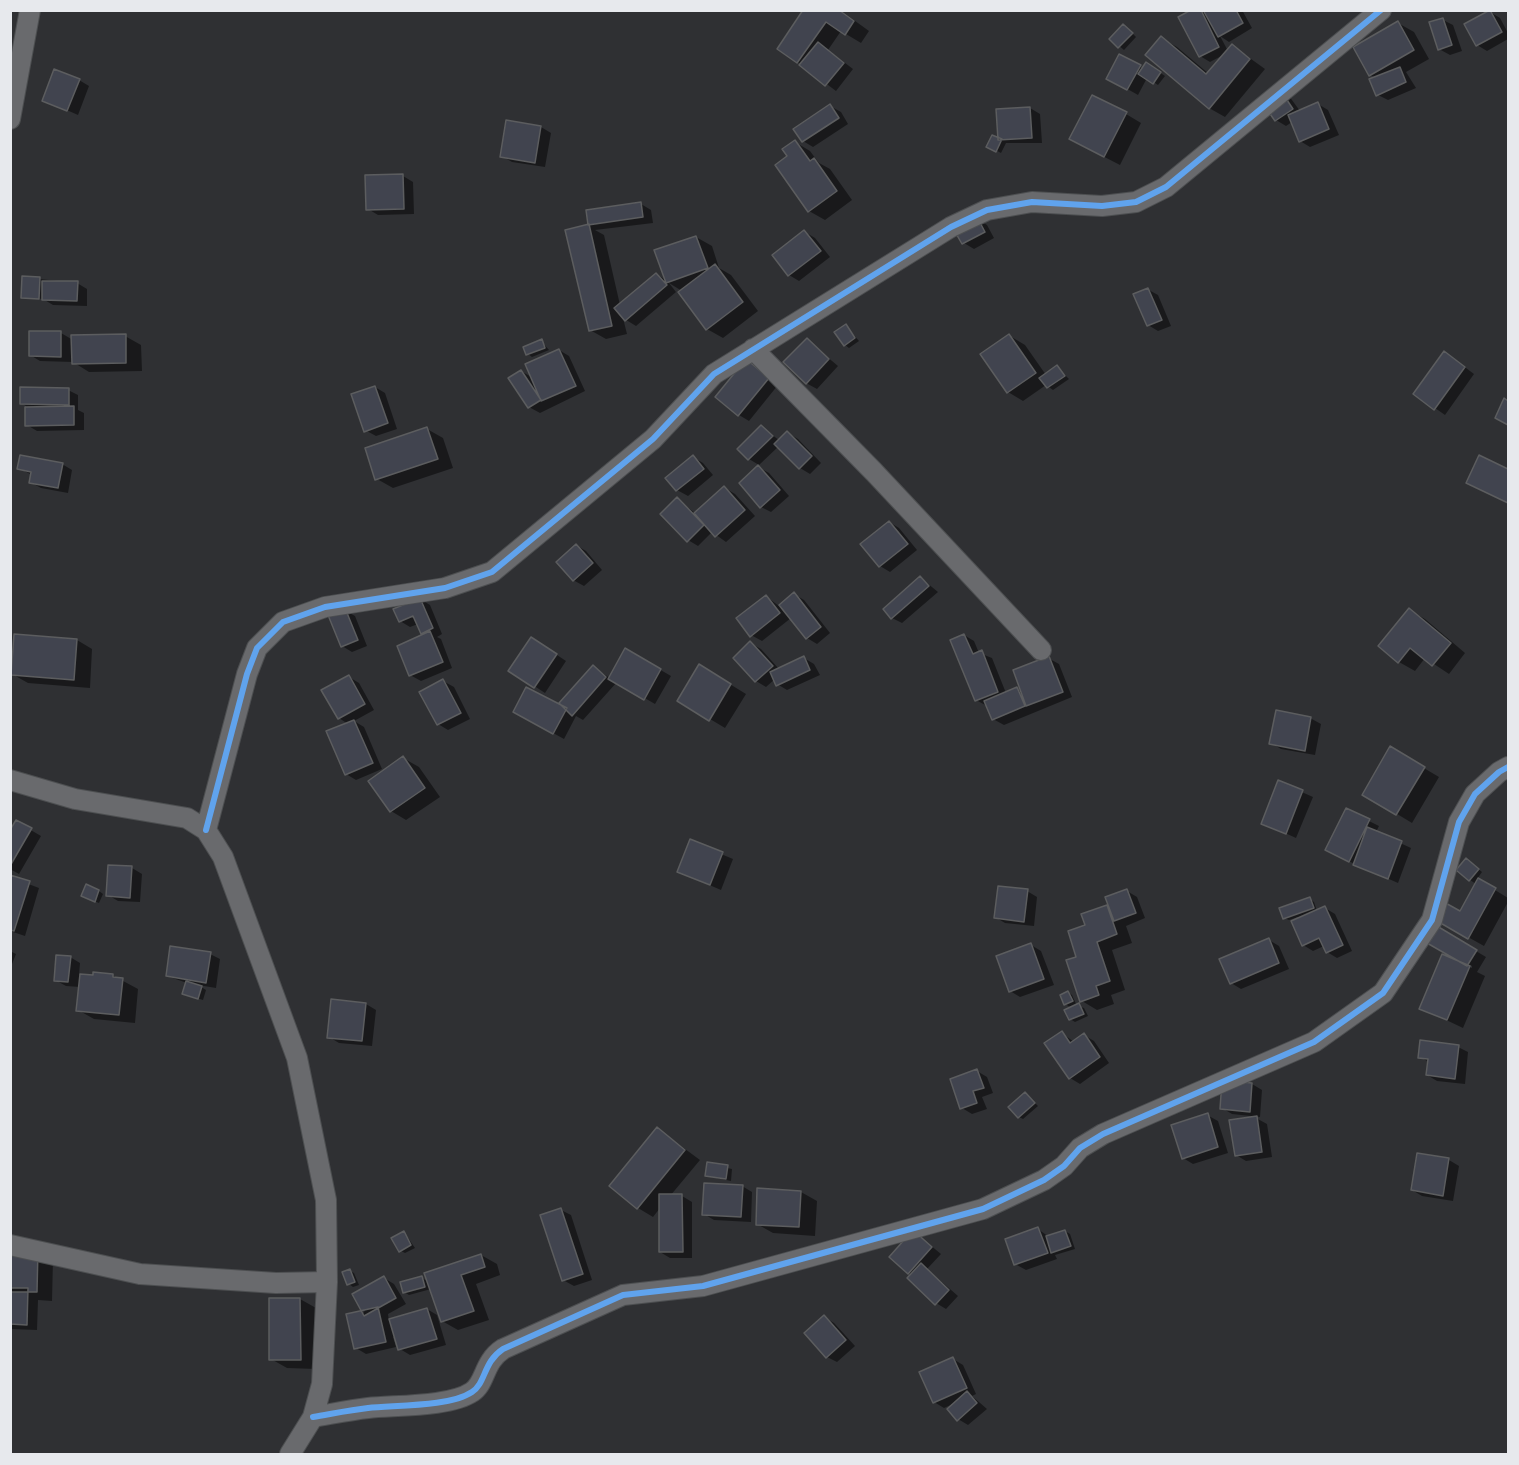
<!DOCTYPE html>
<html>
<head>
<meta charset="utf-8">
<style>
	body { margin:0 }
	#map { position:relative; width:1519px; height:1465px; overflow:hidden; background:#2f3033; font-family:"DejaVu Sans",sans-serif }
	canvas { display:block }
	.frame { position:absolute; inset:0; border:12px solid #e7e9ed; pointer-events:none }
</style>
</head>
<body>
<div id="map">
<canvas width="1519" height="1465"></canvas>
<div class="frame"></div>
</div>
<script>
const ctx = document.querySelector('canvas').getContext('2d');
ctx.lineJoin = 'round';
function paint(path, color) { ctx.fillStyle = color; ctx.fill(path, 'evenodd'); }
function strokePath(path, color, width, dash) { ctx.strokeStyle = color; ctx.lineWidth = width; ctx.lineCap = dash ? 'butt' : 'round'; ctx.setLineDash(dash || []); ctx.stroke(path); }
const shadow = new Path2D(`
	M805,10H840L869,31L861,43L841,31L828,50L853,69L836,91L779,48Z
	M1194,10H1242L1252,28L1229,42L1220,36L1228,51L1233,46L1265,69L1225,117L1209,108L1161,38L1177,47L1209,74L1225,54L1210,62L1200,56Z
	M1490,12L1500,18L1508,33V39L1487,51L1477,45Z
	M1443,20L1453,25L1462,51L1450,55L1439,49Z
	M1398,23L1414,32L1429,59L1406,72L1416,88L1388,100L1378,95L1376,78L1370,75Z
	M1128,29L1136,37L1124,50L1111,39Z
	M1120,56L1144,69L1147,64L1165,76L1158,85L1147,78L1138,95L1108,78Z
	M79,80L89,86L78,115L44,100Z
	M1289,96L1300,111L1318,104L1328,110L1339,135L1310,147L1300,141L1292,122L1286,126L1276,120Z
	M830,106L841,112L848,124L813,147L803,141Z
	M1030,108L1040,114L1042,143H1006L1001,153L988,146L999,139Z
	M1126,114L1141,123L1120,165L1087,148Z
	M541,127L551,133L545,167L512,162L502,156Z
	M795,142L810,151L819,163L830,169L852,200L825,220L809,211L789,156Z
	M403,176L413,182L414,214L378,215L368,209Z
	M641,204L651,210L653,223L595,230L604,235L620,305L656,274L666,280L696,237L712,246L719,268L731,275L758,311L723,338L707,329L682,291L669,283L676,292L636,326L623,318L627,334L606,339L590,330L566,231L590,226L588,211Z
	M977,219L987,225L994,238L974,249L964,243Z
	M805,232L815,238L830,257L799,281L789,275Z
	M39,279L77,283L87,289V306L53,305L43,299L23,297Z
	M1147,289L1158,295L1171,326L1158,331L1148,325Z
	M846,326L859,341L849,348L845,345Z
	M61,333L73,340L125,336L141,345L142,371L89,372L73,362L40,361L30,355Z
	M1010,336L1025,345L1046,375L1057,367L1069,379L1053,390L1046,385L1023,401L1008,392Z
	M807,340L838,366L817,389L806,383Z
	M541,341L549,350L532,357L528,354Z
	M559,350L569,356L585,391L540,413L529,407L510,379L521,371L533,378Z
	M1454,359L1474,374L1445,415L1415,394Z
	M746,361L778,385L749,421L739,415Z
	M375,387L385,393L397,429L376,436L365,430Z
	M68,390L78,395V410L84,413V430L37,431L27,425L26,406L21,403Z
	M762,427L780,441L788,433L798,439L821,463L810,474L800,468L779,446L759,465L749,459L739,449Z
	M427,429L443,438L453,468L393,488L377,479Z
	M693,457L703,463L713,475L688,496L677,490L668,478Z
	M62,464L72,470L68,493L41,488L30,482L32,475L19,468Z
	M758,467L769,473L789,496L771,512L761,507Z
	M725,488L735,494L755,516L726,542L712,532L698,546L688,540L677,499L695,513Z
	M889,522L899,528L917,550L890,572L880,566Z
	M576,545L586,551L602,570L584,586L573,580Z
	M921,578L938,592L902,623L892,618Z
	M794,594L804,600L830,633L817,644L807,638L791,618L762,641L751,635L767,597L779,606Z
	M420,599L430,605L442,634L437,637L441,639L452,668L421,681L410,675L426,635L418,624L410,627L400,621Z
	M344,610L355,616L367,646L352,652L342,646Z
	M1409,610L1425,619L1465,653L1449,674L1425,658L1415,671L1399,662Z
	M964,635L974,641L979,653L992,658L1006,693L1017,689L1022,692L1048,658L1059,664L1072,697L1004,725L993,719L987,706L976,700Z
	M77,640L92,649L90,688L28,683L12,674Z
	M750,643L761,649L779,669L804,658L814,664L820,675L787,690L777,684L775,679L766,687L756,681L735,658Z
	M542,645L566,661L545,693L510,670Z
	M626,650L671,676L655,704L617,682L583,720L576,716L564,739L515,712L559,706L593,667L610,678Z
	M715,675L746,694L725,728L710,719Z
	M349,677L359,683L374,710L354,721L364,727L382,769L356,780L346,774L348,724L339,718Z
	M443,681L454,687L470,719L448,730L438,724Z
	M1310,718L1321,724L1315,755L1281,749L1271,743Z
	M1390,748L1439,777L1412,823L1364,794Z
	M403,758L419,767L440,797L406,820L391,811Z
	M1279,782L1313,797L1296,838L1263,823Z
	M1369,821L1379,826L1376,832L1411,848L1398,883L1337,856Z
	M17,822L41,836L19,874L10,869V833Z
	M690,841L733,859L721,890L679,872Z
	M1471,863L1482,872L1477,879L1508,898V902L1484,946L1434,918L1460,913L1476,884L1470,880Z
	M132,868L142,874L140,902L118,901L108,895Z
	M10,877L39,888L25,936L10,931Z
	M99,891L103,894L99,903L87,898Z
	M1027,891L1037,897L1034,926L1005,923L995,917Z
	M1127,891L1137,897L1145,918L1126,926L1132,943L1112,950L1125,990L1111,995L1114,1004L1097,1010L1082,1001L1078,958L1087,926L1107,907L1111,909Z
	M1310,899L1314,902L1317,911L1325,908L1335,914L1352,951L1337,958L1327,952L1324,946L1313,951L1303,945L1298,917L1289,920L1284,918Z
	M1437,928L1486,957L1477,972L1485,976L1463,1028L1421,1008L1442,956L1472,968V966L1429,942Z
	M1269,940L1279,946L1289,969L1241,989L1231,983Z
	M1031,945L1041,951L1054,985L1020,997L1010,991Z
	M10,951L16,954L10,969Z
	M210,954L220,959L216,988L198,985L206,990L203,1000L184,994L187,983L167,976Z
	M70,957L80,963L79,975H112L138,989L135,1023L94,1019L78,1010L80,987L66,986L55,980Z
	M1068,992L1072,995L1077,1006L1084,1008L1088,1016L1075,1022L1070,1019L1072,1008L1065,1004Z
	M366,1004L376,1010L372,1046L339,1043L329,1037Z
	M1062,1033L1074,1042L1084,1035L1094,1041L1109,1063L1080,1084L1070,1078Z
	M1458,1047L1468,1052L1465,1084L1437,1081L1427,1075L1429,1062L1420,1057Z
	M977,1071L987,1077L993,1093L982,1097L987,1109L972,1114L962,1108Z
	M1224,1082L1252,1084L1262,1090L1260,1117L1232,1114L1222,1108Z
	M1026,1094L1038,1106L1023,1119L1019,1117Z
	M1207,1115L1218,1121L1228,1153L1193,1164L1183,1158Z
	M1256,1118L1267,1124L1272,1157L1246,1161L1236,1155Z
	M658,1129L700,1160L670,1196H682L692,1202V1258H670L660,1252V1208L653,1217L638,1208Z
	M1449,1160L1459,1166L1453,1201L1422,1196L1412,1190Z
	M708,1164L732,1169L731,1181L707,1176Z
	M742,1186L752,1192L751,1222L714,1220L704,1214Z
	M759,1190L801,1192L817,1201L815,1236L773,1233L757,1224Z
	M561,1210L571,1215L592,1280L574,1286L563,1280Z
	M1038,1229L1049,1237L1065,1231L1070,1234L1075,1249L1055,1255L1057,1259L1026,1270L1015,1264Z
	M913,1231L941,1254L927,1269L958,1296L946,1309L936,1303L909,1273Z
	M404,1232L415,1248L405,1253L401,1251Z
	M10,1250L53,1259L52,1301L38,1300L37,1330L10,1329Z
	M481,1255L497,1264L500,1275L476,1284L489,1320L458,1330L442,1321L431,1289L409,1295L404,1292L422,1278L429,1282Z
	M350,1271L354,1273L359,1285L353,1287L349,1284L344,1273Z
	M384,1278L394,1284L406,1304L388,1314L389,1321L427,1309L437,1315L446,1345L410,1355L400,1349L396,1336L393,1337L396,1347L366,1354L356,1348L364,1312Z
	M300,1299L316,1308V1369L287,1368L271,1359Z
	M824,1317L834,1323L855,1346L837,1362L827,1357Z
	M953,1359L963,1365L976,1394L972,1396L987,1409L968,1425L958,1419L955,1403L944,1408L934,1402Z`);
const building = new Path2D(`
	M803,10H839L854,21L845,35L826,22L797,63L777,49Z
	M1191,10H1201L1219,47L1199,57L1178,17Z
	M1203,10H1236L1243,23L1218,37Z
	M1490,10L1502,32L1476,46L1464,24Z
	M1443,18L1452,45L1438,50L1429,22Z
	M1398,21L1414,50L1369,76L1353,47Z
	M1123,24L1133,33L1118,48L1109,39Z
	M1161,36L1206,74L1232,44L1250,59L1209,109L1145,55Z
	M818,42L844,63L825,86L799,65Z
	M1119,54L1141,65L1127,90L1106,79Z
	M1146,62L1161,72L1153,84L1138,74Z
	M1400,67L1406,82L1376,96L1369,79Z
	M54,69L80,79L67,111L42,101Z
	M1279,88L1293,109L1275,121L1261,101Z
	M1092,95L1127,112L1104,157L1069,139Z
	M1318,102L1329,129L1299,142L1288,115Z
	M830,104L839,118L802,142L793,129Z
	M1030,107L1032,138L998,140L996,109Z
	M506,120L541,126L535,163L500,157Z
	M992,135L1002,139L996,152L986,147Z
	M795,140L810,161L814,158L837,191L808,212L775,165L787,156L782,149Z
	M403,174L404,209L366,210L365,175Z
	M641,202L643,217L588,225L586,210Z
	M977,217L985,232L962,244L954,230Z
	M589,224L612,326L589,331L565,230Z
	M804,230L821,251L788,276L772,255Z
	M696,236L708,268L666,283L654,250Z
	M715,264L743,302L706,330L678,292Z
	M656,273L667,285L625,321L614,308Z
	M22,276L40,277L39,299L21,298Z
	M42,281H78L77,301L42,300Z
	M1148,288L1162,320L1147,326L1133,294Z
	M846,324L855,338L844,346L834,332Z
	M29,331H61V357L29,356Z
	M126,334V363L72,364L71,335Z
	M1009,334L1036,373L1007,393L980,354Z
	M807,338L829,359L806,384L783,362Z
	M542,339L545,348L526,355L523,347Z
	M559,349L576,386L541,401L525,364Z
	M1444,351L1465,367L1434,410L1413,394Z
	M746,359L769,378L738,416L715,397Z
	M1057,365L1065,376L1047,388L1039,378Z
	M521,370L541,400L528,408L508,378Z
	M375,386L388,423L364,432L351,394Z
	M20,387L69,388V405L20,404Z
	M1504,398L1508,401V425L1495,418Z
	M74,406V425L25,426V407Z
	M761,425L773,436L748,460L737,449Z
	M427,427L438,459L375,480L365,448Z
	M787,431L812,456L799,469L774,444Z
	M20,455L63,463L58,488L29,483L31,472L17,469Z
	M693,455L704,469L676,491L665,478Z
	M1479,455L1508,469V503L1466,483Z
	M758,465L780,490L760,508L739,483Z
	M724,486L745,510L715,537L694,513Z
	M677,497L704,525L687,542L660,514Z
	M889,521L908,544L879,567L860,544Z
	M576,544L593,563L573,581L556,562Z
	M920,576L929,586L891,619L883,609Z
	M794,592L821,627L806,639L779,605Z
	M766,595L780,613L750,637L736,618Z
	M420,598L433,628L421,634L413,616L399,622L393,609Z
	M345,608L358,640L341,647L328,615Z
	M1409,608L1451,643L1432,666L1410,648L1398,663L1378,646Z
	M430,631L443,662L409,676L397,646Z
	M14,634L77,639L74,680L11,675Z
	M964,634L973,654L982,650L998,692L975,701L950,640Z
	M531,637L557,654L534,688L508,671Z
	M750,641L773,666L755,682L733,658Z
	M625,648L661,669L644,700L608,679Z
	M804,656L810,670L776,686L770,672Z
	M1049,656L1063,692L1026,706L1013,670Z
	M699,664L731,684L709,721L677,701Z
	M593,665L606,677L572,716L559,703Z
	M349,675L365,704L338,719L321,690Z
	M443,679L461,713L437,725L419,692Z
	M526,687L567,708L553,734L513,712Z
	M1017,687L1025,706L992,720L984,701Z
	M1276,710L1311,717L1305,751L1269,744Z
	M354,720L373,763L345,775L326,731Z
	M1390,746L1425,767L1396,815L1362,795Z
	M403,756L425,788L390,812L368,781Z
	M1278,780L1303,790L1286,834L1261,824Z
	M1346,808L1370,819L1349,862L1325,850Z
	M16,820L32,828L10,866V830Z
	M1367,827L1402,841L1388,879L1353,865Z
	M690,839L723,852L710,885L677,872Z
	M1466,858L1479,869L1469,881L1456,870Z
	M108,865L132,866L130,898L106,896Z
	M10,875L30,881L14,931L10,930Z
	M1478,878L1496,888L1468,939L1432,918L1442,901L1460,911Z
	M86,884L99,890L95,902L81,896Z
	M998,886L1028,889L1024,922L994,918Z
	M1127,889L1136,913L1114,921L1105,897Z
	M1310,897L1314,908L1283,919L1279,908Z
	M1107,905L1117,934L1097,942L1110,981L1096,986L1099,995L1080,1002L1066,960L1076,957L1068,931L1085,925L1081,914Z
	M1325,906L1343,945L1326,953L1319,938L1302,946L1291,921Z
	M1437,926L1477,950L1467,966L1427,943Z
	M1269,938L1279,963L1230,984L1219,959Z
	M1031,943L1044,979L1009,992L996,956Z
	M170,946L211,952L206,983L166,976Z
	M1442,954L1470,966L1447,1020L1419,1009Z
	M56,955L71,956L68,982L54,981Z
	M93,972L113,974V977L123,978L119,1015L76,1011L80,974L93,975Z
	M186,981L202,986L198,999L182,994Z
	M1068,991L1073,1001L1064,1005L1060,995Z
	M331,999L366,1003L362,1041L327,1038Z
	M1079,1003L1084,1014L1069,1020L1064,1010Z
	M1062,1031L1070,1043L1084,1033L1100,1057L1069,1079L1044,1043Z
	M1420,1040L1459,1045L1455,1079L1426,1075L1428,1059L1418,1058Z
	M977,1069L984,1088L973,1091L977,1103L960,1109L950,1079Z
	M1222,1080L1252,1083L1250,1112L1220,1109Z
	M1025,1092L1035,1103L1018,1118L1008,1107Z
	M1208,1113L1218,1147L1182,1159L1171,1125Z
	M1257,1116L1262,1152L1235,1156L1229,1120Z
	M657,1127L685,1150L637,1209L609,1186Z
	M1417,1153L1449,1158L1443,1196L1411,1190Z
	M707,1162L728,1165L726,1179L705,1176Z
	M704,1183L743,1185L741,1217L702,1215Z
	M757,1188L801,1191L799,1227L756,1225Z
	M659,1194H682L683,1252H659Z
	M561,1208L583,1274L562,1281L540,1215Z
	M1038,1227L1048,1253L1014,1265L1005,1239Z
	M913,1230L932,1247L908,1274L889,1257Z
	M1065,1230L1071,1246L1051,1253L1046,1236Z
	M404,1231L411,1245L399,1252L391,1238Z
	M10,1248L38,1249L37,1292H10Z
	M481,1254L485,1267L461,1275L474,1311L441,1322L424,1273Z
	M921,1263L949,1290L935,1305L907,1278Z
	M350,1269L355,1282L347,1285L342,1272Z
	M384,1276L396,1298L364,1316L352,1294Z
	M422,1276L425,1287L403,1293L400,1282Z
	M10,1288H28L27,1325L10,1324Z
	M269,1298H300L301,1360H269Z
	M378,1307L386,1342L354,1349L346,1314Z
	M427,1308L437,1339L398,1350L389,1319Z
	M824,1315L846,1340L826,1358L804,1333Z
	M953,1357L967,1388L933,1403L919,1372Z
	M967,1391L977,1403L957,1421L947,1409Z`);
const street = new Path2D(`
	M10,119L30,10
	M753,349L874,472L1041,650
	M10,780L75,799L187,818L206,830L223,857L297,1058L326,1200L327,1282L322,1384L313,1417L290,1454
	M206,830L247,674L257,648L283,622L325,607L445,588L492,572L653,439L714,374L951,227L987,210L1032,202L1102,206L1136,202L1166,187L1381,10
	M10,1245L140,1274L276,1283L327,1282
	M313,1417C331,1414 350,1410 368,1408C394,1405 450,1407 472,1392C486,1383 483,1362 503,1349L623,1295L703,1286L983,1209L1044,1180L1064,1166L1080,1148L1103,1134L1314,1042L1383,993L1432,920L1459,822L1475,794L1499,772L1508,767`);
const cycleway = new Path2D(`
	M206,830L247,674L257,648L283,622L325,607L445,588L492,572L653,439L714,374L951,227L987,210L1032,202L1102,206L1136,202L1166,187L1381,10
	M313,1417C331,1414 350,1410 368,1408C394,1405 450,1407 472,1392C486,1383 483,1362 503,1349L623,1295L703,1286L983,1209L1044,1180L1064,1166L1080,1148L1103,1134L1314,1042L1383,993L1432,920L1459,822L1475,794L1499,772L1508,767`);
paint(shadow, '#0007');
paint(building, '#41444f');
strokePath(building, '#5c5d5f', 1.5);
strokePath(street, '#4d4f51', 22);
strokePath(street, '#696a6d', 20);
strokePath(cycleway, '#60a3ed', 6);
</script>
</body>
</html>
